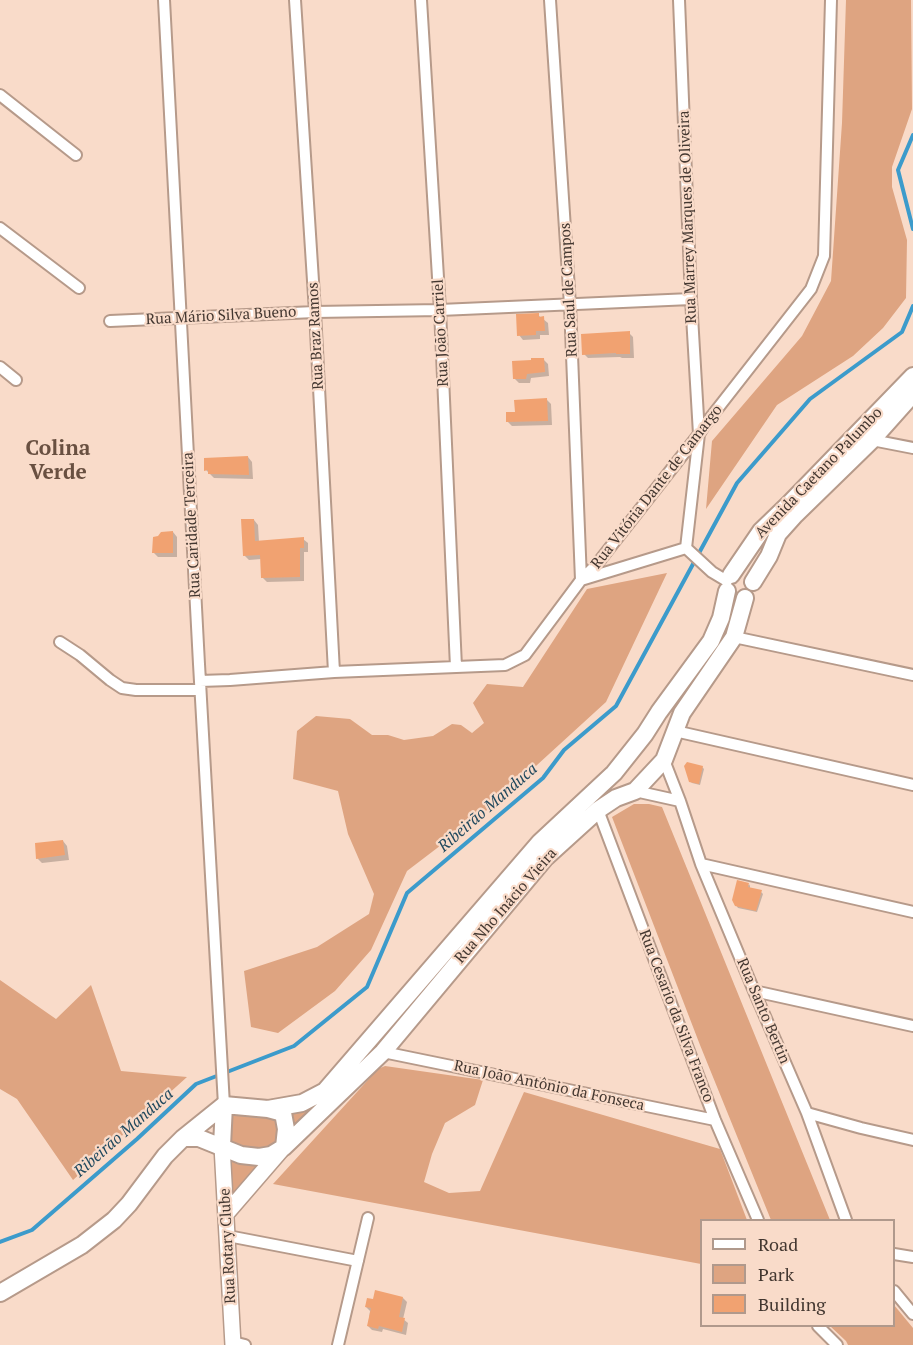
<!DOCTYPE html>
<html>
<head>
<meta charset="utf-8">
<style>
	body { margin:0 }
	#map { position:relative; width:913px; height:1345px; overflow:hidden; background:#f9dbc9; font-family:"PT Serif",serif }
	canvas { display:block }
	.legend { position:absolute; left:700px; top:1219px; width:195px; height:108px; box-sizing:border-box; background:#f9dbc9; border:2px solid #b0998c; margin:0; padding:8px 10px; list-style:none; font-size:18px; color:#433730 }
	.legend li { display:flex; align-items:center; gap:12px; height:30px }
	.legend b { width:30px; border:2px solid #b0998c }
</style>
</head>
<body>
<div id="map">
<canvas width="913" height="1345"></canvas>
<ul class="legend">
<li><b style="height:8px;background:#fff"></b>Road</li>
<li><b style="height:16px;background:#dea481"></b>Park</li>
<li><b style="height:16px;background:#f1a271"></b>Building</li>
</ul>
</div>
<script>
const ctx = document.querySelector('canvas').getContext('2d');
ctx.lineJoin = 'round';
function paint(path, color) { ctx.fillStyle = color; ctx.fill(path, 'evenodd'); }
function strokePath(path, color, width, dash) { ctx.strokeStyle = color; ctx.lineWidth = width; ctx.lineCap = dash ? 'butt' : 'round'; ctx.setLineDash(dash || []); ctx.stroke(path); }
function drawText(font, color, halo, rows, align = 'center') {
  ctx.font = font + ' "PT Serif",serif'; ctx.lineWidth = 4.5; ctx.setLineDash([]); ctx.textBaseline = 'middle'; ctx.strokeStyle = halo; ctx.fillStyle = color; for (const [text, x, y, turn = 0] of rows) {
    ctx.save(); ctx.translate(x, y); ctx.rotate((+turn || 0) * Math.PI / 180); ctx.textAlign = isNaN(turn) ? turn : align; if (halo) ctx.strokeText(text, 0, 0); ctx.fillText(text, 0, 0); ctx.restore();
  }
}
const green = new Path2D(`
	M846,0H911L912,109L892,167V187L907,240L906,298L883,328L853,356L777,405L706,509L712,441L802,336L831,281L842,123Z
	M667,573L606,702L491,807L407,871L371,950L335,991L278,1033L251,1027L244,971L317,947L369,914L374,894L348,834L338,791L293,779L297,731L316,716L350,719L372,735H388L404,740L433,736L452,724L461,725L472,733L484,723L473,703L487,684L523,687L587,589Z
	M634,804H649L662,807L830,1220H771L700,1045L612,817Z
	M0,980L56,1019L91,985L121,1071L187,1077L73,1180L17,1099L0,1089Z
	M385,1066L483,1080L475,1105L445,1123L432,1154L424,1182L449,1193L480,1191L524,1092L720,1149L747,1220H702L701,1264L273,1184L378,1069Z
	M316,1105L293,1131V1119L289,1112Z
	M236,1114H269C282,1125 279,1128 276,1144C257,1155 251,1151 232,1143L229,1131L231,1117Z
	M229,1158C240,1167 251,1164 264,1161L231,1195Z
	M894,1305L913,1328V1345H848L846,1341L830,1326H894Z`);
const shadow = new Path2D(`
	M538,315L548,323L549,335H540V339L523,340L519,335Z
	M629,333L633,337L634,358H622L620,357L588,358L584,354Z
	M543,359L548,364L549,376L531,378L530,383H519L514,378Z
	M547,400L551,404L552,425L512,426L507,421L516,413Z
	M248,457L252,462L253,479L214,478L206,470Z
	M254,520L258,525L259,542L303,539L308,543V552H304V581L267,582L262,577L261,559L249,560L244,555Z
	M173,532L177,537V557H158L153,552Z
	M702,767L704,769L700,785L692,783L690,781Z
	M63,841L67,846L69,860L42,863L37,858Z
	M749,884L750,886V889L761,892L763,894L757,912L738,908L736,905Z
	M403,1298L407,1302L403,1319L408,1323L406,1335L383,1329L382,1332L372,1330L368,1326L370,1311L366,1307Z`);
const stream = new Path2D(`
	M913,135L898,170L913,229
	M0,1242L32,1230L137,1139L196,1084L294,1046L367,987L407,893L543,778L564,750L616,706L737,483L810,399L902,332L913,306`);
const building = new Path2D(`
	M539,313V317L544,316L545,331H536V335L517,336L516,314Z
	M630,331V354H616V353L582,355L581,334Z
	M531,358H544L545,372L527,374L526,379H513L512,361L531,360Z
	M547,398L548,421L506,422V412H515L514,400Z
	M248,456L249,475L208,474V470L204,471V458Z
	M241,519H254L255,541L304,537V548H300V577L261,578L260,555L243,556Z
	M173,531V553H152L153,537L158,536L161,532Z
	M687,762L703,766L699,784L689,782L684,766Z
	M63,840L65,855L36,859L35,843Z
	M737,880L749,883L748,887L762,890L756,911L735,906L732,900Z
	M375,1290L403,1297L399,1317L405,1318L402,1332L379,1326L378,1329L367,1326L371,1308L365,1307L367,1298L373,1299Z`);
const street = new Path2D(`
	M164,0L199,664L224,1105
	M295,0L315,312L334,672
	M421,0L440,310L456,667
	M550,0L570,305L581,580L686,548
	M679,0L691,299L699,434L686,548
	M0,95L76,155
	M0,228L79,288
	M110,321L315,312L440,310L691,299
	M0,367L16,380
	M872,440L913,448
	M686,548L712,572L727,581
	M734,637L913,675
	M60,642L80,655L110,680L122,688L136,690H200
	M200,681L230,680L334,672L505,665L525,655L581,580L597,564L699,434L704,426L811,289L824,256L831,0
	M675,731L913,785
	M664,760L680,801L701,864L754,991L807,1113L846,1220
	M635,791L680,801
	M598,810L715,1120L758,1220
	M701,864L913,912
	M754,991L913,1026
	M383,1052L715,1120
	M807,1113L861,1128L913,1140
	M228,1236L358,1261
	M894,1254L913,1257
	M894,1291L913,1314
	M818,1326L837,1345
	M233,1342L245,1345
	M338,1345L368,1218`);
const secondary = new Path2D(`
	M222,1146L233,1345
	M226,1214L283,1148`);
const primary = new Path2D(`
	M731,575L761,531L789,504L913,376
	M753,582L769,556L778,534L795,515L872,440L913,394
	M268,1109L283,1113L286,1129L284,1147
	M183,1138H199L241,1155L259,1157L271,1155L284,1147L336,1097L383,1052L545,858L598,810L616,798L635,791L664,760L682,713L734,637L745,598
	M222,1146L224,1105
	M0,1293L82,1245L114,1220L129,1204L165,1156L183,1138L224,1105L268,1109L302,1103L325,1091L540,842L614,773L645,734L659,712L711,641L721,618L727,591`);
const streetNames = [
	["Rua Marrey Marques de Oliveira",688,217,-92],
	["Rua Saul de Campos",569,290,-93],
	["Rua Mário Silva Bueno",221,316,-3],
	["Rua João Carriel",441,333,-93],
	["Rua Braz Ramos",316,336,-93],
	["Avenida Caetano Palumbo",819,473,-46],
	["Rua Vitória Dante de Camargo",657,487,-52],
	["Rua Caridade Terceira",192,525,-93],
	["Rua Nho Inácio Vieira",506,906,-49],
	["Rua Santo Bertin",763,1011,67],
	["Rua Cesario da Silva Franco",676,1016,69],
	["Rua João Antônio da Fonseca",549,1086,12],
	["Rua Rotary Clube",228,1246,-93]
];
const waterNames = [
	["Ribeirão Manduca",488,808,-41],
	["Ribeirão Manduca",124,1133,-41]
];
const districtNames = [
	["Colina",58,449],
	["Verde",58,473]
];
paint(green, '#dea481');
paint(shadow, '#0003');
strokePath(stream, '#3c9bcb', 4);
paint(building, '#f1a271');
strokePath(street, '#b69a8a', 14);
strokePath(secondary, '#b69a8a', 18);
strokePath(primary, '#b69a8a', 20);
strokePath(street, '#fff', 10);
strokePath(secondary, '#fff', 15);
strokePath(primary, '#fff', 16);
drawText('15px', '#433730', '#f9dbc9', streetNames);
drawText('italic 16px', '#21495e', '#f9dbc9', waterNames);
drawText('bold 21px', '#695041', '#f9dbc9', districtNames);
</script>
</body>
</html>
